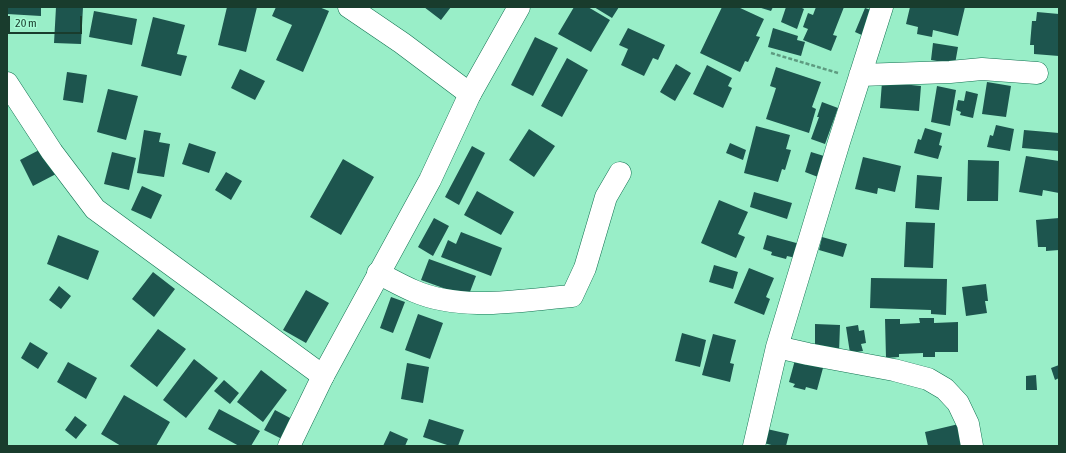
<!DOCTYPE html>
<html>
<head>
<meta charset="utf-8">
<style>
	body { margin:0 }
	#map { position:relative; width:1066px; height:453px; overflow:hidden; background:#99eec8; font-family:"Asap Condensed",sans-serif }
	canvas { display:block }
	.frame { position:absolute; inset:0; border:8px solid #193c2d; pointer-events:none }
	.scale { position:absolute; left:8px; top:16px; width:74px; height:18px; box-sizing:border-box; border:2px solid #193c2d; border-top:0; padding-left:5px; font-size:12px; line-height:14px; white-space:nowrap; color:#193c2d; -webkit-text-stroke:3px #a6fcd5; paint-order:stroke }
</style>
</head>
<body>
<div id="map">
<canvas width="1066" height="453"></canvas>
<div class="frame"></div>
<div class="scale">20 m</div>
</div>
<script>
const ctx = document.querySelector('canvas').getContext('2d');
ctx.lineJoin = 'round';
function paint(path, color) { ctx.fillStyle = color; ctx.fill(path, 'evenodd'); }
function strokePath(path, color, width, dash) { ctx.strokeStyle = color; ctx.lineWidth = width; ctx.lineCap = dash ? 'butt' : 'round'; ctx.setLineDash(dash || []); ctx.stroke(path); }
const building = new Path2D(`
	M7,7H41V16L7,14Z
	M56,7H83L81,44L54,43Z
	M227,7H257L246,52L218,45Z
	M276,7H319L329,11L303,72L276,60L292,25L272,16Z
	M424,7H451L441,20Z
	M574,7H588L610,20L591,52L558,34Z
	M594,7H619L612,18Z
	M722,7H738L764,19L756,36L760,37L748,62L745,61L740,72L700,53Z
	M758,7H773L771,11Z
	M786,7H800L804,9L797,29L781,22Z
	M816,7H844L833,35L837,36L831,51L803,40L808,29L803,27L808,13L813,15Z
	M910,7H965L958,36L933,30L932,37L917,34L918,27L906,24Z
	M865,8L874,11L864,36L855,32Z
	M94,11L137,19L132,45L89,37Z
	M1037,12L1059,14V56L1034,54V45H1030L1032,21H1036Z
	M153,17L185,25L177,54L187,56L181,76L141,66Z
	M628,28L665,45L658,60L653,58L644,76L621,65L628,49L619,45Z
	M773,28L798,36L797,40L805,42L801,56L768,47Z
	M535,37L558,48L533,96L511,85Z
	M933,43L958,47L955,64L931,60Z
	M567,58L588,70L562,117L541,106Z
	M676,64L691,73L675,101L660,92Z
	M707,65L732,78L728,86L732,88L723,108L693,94Z
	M776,67L821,82L812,107L816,109L809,133L766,119L776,88L770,86Z
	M240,69L265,81L255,100L231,88Z
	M67,72L87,75L83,103L63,100Z
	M882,82L921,86L919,111L880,108Z
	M987,82L1011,86L1006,117L982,114Z
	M937,86L956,90L950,126L931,122Z
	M108,89L138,96L126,140L97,132Z
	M966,91L978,94L973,118L960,115L961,112L956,110L958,100L964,101Z
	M822,102L838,108L825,144L811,139L819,117H817Z
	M996,125L1014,129L1010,151L987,147L990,135L993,136Z
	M756,126L790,135L786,149L791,150L785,170L782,169L778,182L744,173Z
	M925,128L942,133L939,145L942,146L938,159L914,153L918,139L921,140Z
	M529,129L555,146L534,177L509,160Z
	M144,130L161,133L159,142L170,144L164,177L137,173Z
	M1024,130L1059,133V151L1022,148Z
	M189,143L216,152L209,173L182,164Z
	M730,143L746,150L743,160L726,153Z
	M472,146L485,153L459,205L445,197Z
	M43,148L56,174L33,186L20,160Z
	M112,152L136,158L129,190L104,184Z
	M811,152L824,156L818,177L805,172Z
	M1026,156L1059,161V193L1043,190L1042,196L1019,192Z
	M863,157L901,166L895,192L878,188L877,194L855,189Z
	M343,159L374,177L341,235L310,217Z
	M968,160L999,161L998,201H967Z
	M226,172L242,181L231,200L215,190Z
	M917,175L942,177L939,210L915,208Z
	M142,186L162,195L151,219L131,210Z
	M477,191L514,212L501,235L464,215Z
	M754,192L792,203L787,219L750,207Z
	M719,200L748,212L738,234L745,237L736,258L701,243Z
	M434,218L449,226L433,256L418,247Z
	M1059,218V250L1046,251V247H1038L1036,220Z
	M906,222L935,223L933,268L904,267Z
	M461,232L502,248L491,276L441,257L448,240L456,244Z
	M58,235L99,251L88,280L47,264Z
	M767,235L800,244L796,258L787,256L786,259L771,255L772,252L763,249Z
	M822,237L847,244L843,257L819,250Z
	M429,259L476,276L468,297L421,280Z
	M714,265L738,272L733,289L709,282Z
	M749,268L774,278L766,297L770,299L764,315L734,303Z
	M153,272L175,289L154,317L132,299Z
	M871,278L947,279L946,315L931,314V310L870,308Z
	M986,284L988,301H985L987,313L966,316L962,287Z
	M59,286L71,296L61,309L49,300Z
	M306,290L329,303L306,343L283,330Z
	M391,297L405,302L393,333L380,328Z
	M418,314L443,323L430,359L405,350Z
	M919,318H934V323L958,322V352H935V357H923V353L899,354V357L886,358L885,319H900V324L920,323Z
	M815,324L840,325L839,353H815Z
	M858,325L859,331L864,330L866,343L861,344L863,351L850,353L846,327Z
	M158,329L186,349L157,387L130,366Z
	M682,333L706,340L700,367L675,361Z
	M713,334L736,340L730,363L734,364L730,382L702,375Z
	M30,342L48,353L38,369L21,358Z
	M194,359L218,378L186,418L163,400Z
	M795,360L823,368L817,390L806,387L805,390L793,387L795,384L789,382Z
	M68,362L97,378L86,399L57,382Z
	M407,363L429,367L423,403L401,399Z
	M1059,365V378L1055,380L1051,368Z
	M261,370L287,390L263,422L237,402Z
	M1036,375L1037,390H1026V376Z
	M224,380L239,393L230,404L214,391Z
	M124,395L170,422L156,446H121L101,434Z
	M219,409L260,431L251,446H239L208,429Z
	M275,410L292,419L282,439L264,430Z
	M75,416L87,425L76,439L65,430Z
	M429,419L464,430L458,446H450L423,437Z
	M963,423L968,446H928L925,432Z
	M767,429L789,434L786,446H775L764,443Z
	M390,431L408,439L405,446H383Z`);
const path = new Path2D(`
	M771,53L838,73`);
const minor = new Path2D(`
	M349,7L402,43L470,94
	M860,75L950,72L982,69L1037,73
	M7,83L52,152L95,209L323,376
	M378,273C390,279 402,286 414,291C462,312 522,300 572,296L585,268L606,197L620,173
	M777,347L808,354L894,370L928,379L945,389L958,403L968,424L972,446
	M754,446L777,347L839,142L882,7`);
const tertiary = new Path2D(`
	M289,446L323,376L430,180L470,94L519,7`);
paint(building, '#1d554e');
strokePath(minor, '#117251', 23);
strokePath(tertiary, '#117251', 23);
strokePath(path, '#5e9b80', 2.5, [4, 2]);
strokePath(minor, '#fff', 22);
strokePath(tertiary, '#fff', 22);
</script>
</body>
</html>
